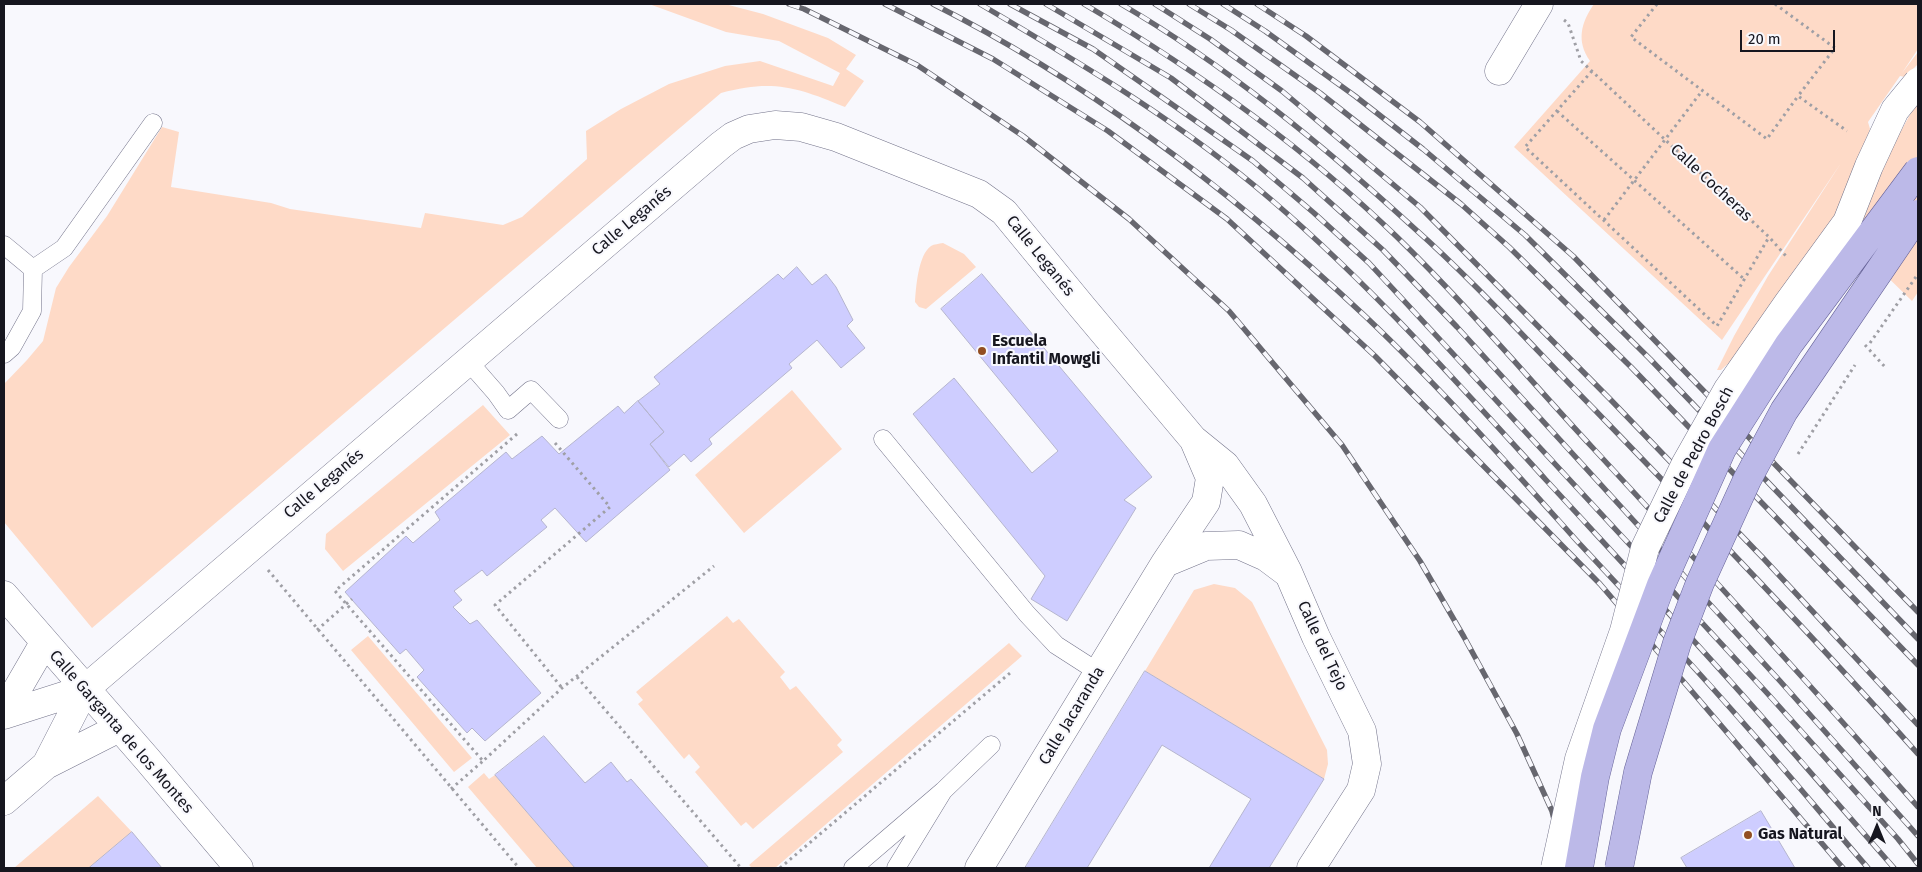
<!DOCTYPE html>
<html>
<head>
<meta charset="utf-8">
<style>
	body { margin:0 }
	#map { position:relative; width:1922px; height:872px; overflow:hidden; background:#f8f8fd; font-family:"Fira Sans",sans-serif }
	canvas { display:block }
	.frame { position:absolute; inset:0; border:5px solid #16161f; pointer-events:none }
	.north { position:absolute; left:1852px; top:802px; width:50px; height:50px; -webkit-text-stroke:4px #f8f8fd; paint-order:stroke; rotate:0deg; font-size:14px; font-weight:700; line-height:20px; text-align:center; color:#16161f }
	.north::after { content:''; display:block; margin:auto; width:18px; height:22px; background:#16161f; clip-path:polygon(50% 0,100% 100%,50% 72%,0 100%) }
	.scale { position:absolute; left:1740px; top:30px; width:95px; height:22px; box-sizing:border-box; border:2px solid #16161f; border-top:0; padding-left:6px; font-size:15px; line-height:18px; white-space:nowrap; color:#16161f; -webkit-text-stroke:4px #f8f8fd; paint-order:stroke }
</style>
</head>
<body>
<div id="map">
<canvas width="1922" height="872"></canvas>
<div class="frame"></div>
<div class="north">N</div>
<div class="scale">20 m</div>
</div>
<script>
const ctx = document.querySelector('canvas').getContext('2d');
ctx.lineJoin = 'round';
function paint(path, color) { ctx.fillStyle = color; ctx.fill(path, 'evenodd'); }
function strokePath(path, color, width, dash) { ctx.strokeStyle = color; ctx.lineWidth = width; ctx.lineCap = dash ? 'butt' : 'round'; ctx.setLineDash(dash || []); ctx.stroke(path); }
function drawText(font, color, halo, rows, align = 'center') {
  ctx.font = font + ' "Fira Sans",sans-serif'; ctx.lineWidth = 4; ctx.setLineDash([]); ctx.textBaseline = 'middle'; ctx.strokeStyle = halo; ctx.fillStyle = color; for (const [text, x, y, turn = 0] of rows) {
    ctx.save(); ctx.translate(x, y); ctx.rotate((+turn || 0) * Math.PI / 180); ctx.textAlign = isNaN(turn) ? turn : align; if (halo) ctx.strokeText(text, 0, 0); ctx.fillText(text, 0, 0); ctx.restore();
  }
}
const green = new Path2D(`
	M649,4H725L763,14L828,38L856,55L846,69L864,81L845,107C797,87 772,79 721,93L92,628L4,522V384L27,360L43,341L56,288L69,267L107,216L162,127L179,132L171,187L271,203L290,209L421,228L425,213L503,225L522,217L587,159L586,131L621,109L669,84L725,66L760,61L833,86L840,73L779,41L726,32Z
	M1594,4H1918V49L1902,73L1918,52V64L1905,77L1900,76L1868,122L1870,129L1852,183L1898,129L1901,131L1918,100V292L1912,301L1832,223L1732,360L1721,370H1717L1734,336L1768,276L1841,163L1722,340L1514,147L1590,61C1576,41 1581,23 1594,4Z
	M943,243L964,254L976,267L926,309L919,307L915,302C916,288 918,255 931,246C934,244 939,244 943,243Z
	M792,390L842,449L744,533L695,475Z
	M483,405L510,435L343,571L325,549L326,534Z
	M1214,584L1235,588L1252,602L1327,750L1328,764L1324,779L1145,671L1194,590Z
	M727,616L733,623L739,619L785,672L780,677L790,690L796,686L842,740L837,745L843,752L753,829L746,822L741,826L695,772L700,767L689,754L684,759L638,704L643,700L636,692Z
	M368,636L472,758L454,772L351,650Z
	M1009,643L1022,656L775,868H752L749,865Z
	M484,773L489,779L495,775L575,868H537L468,787Z
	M98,796L132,832L89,868H14Z`);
const building = new Path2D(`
	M797,267L812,285L826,274L836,287L853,320L847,326L865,348L841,368L817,340L789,364L792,368L709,439L712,444L691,462L684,454L669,467L650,444L664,432L638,401L660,384L654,377L778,274L783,279Z
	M982,274L1152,477L1124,500L1136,508L1067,621L1031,599L1045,576L913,414L954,378L1032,473L1058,451L941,309Z
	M638,401L664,432L650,444L670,470L586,542L555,508L541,520L547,527L487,576L482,570L454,591L462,600L453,607L470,624L477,620L541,693L485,741L472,728L467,733L417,677L424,670L406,649L400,654L345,592L406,536L413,543L440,520L435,512L506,452L512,459L542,436L559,454L618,406L624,413Z
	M1145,671L1324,779L1269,868H1209L1251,799L1162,745L1087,868H1025Z
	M544,736L585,783L611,762L627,782L631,779L709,868H575L495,775Z
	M1761,811L1795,868H1687L1681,858Z
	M132,832L162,868H89Z`);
const path = new Path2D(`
	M1657,4L1631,37L1767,139L1798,96
	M1775,4L1835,48L1798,96L1847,131
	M1564,20L1568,23L1581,61L1769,237L1786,256
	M1592,71L1525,147L1717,326L1769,237
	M1557,111L1744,279
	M1604,220L1702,91
	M1865,345L1885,367
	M517,434L335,591L483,761L562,688L714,566
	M555,443L610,507L495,605L562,688
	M268,570L519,868
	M317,630L352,599
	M577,677L741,868
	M451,789L483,761
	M780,868L1010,673`);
const lane = new Path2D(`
	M4,245L33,269
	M4,354L12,347L32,311L33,269L64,248L153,123
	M468,361L496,393L508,410L531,390L559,419
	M883,439L1027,614L1056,645L1098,672
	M943,791L991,745
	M853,868L943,791L896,868`);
const street = new Path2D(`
	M1499,71L1539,4
	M1165,563L1206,502L1210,478L1195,443
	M4,595L147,759L239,868
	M4,712L44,643
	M4,715L85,689
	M46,765L85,689L721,145L733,136L749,129L775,125L801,127L836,137L979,194L1004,212L1083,308L1193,439L1225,465L1253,504L1288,572L1316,637L1362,731L1367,764L1361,790L1311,868
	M4,801L46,765L119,728
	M979,868L1165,563L1206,546L1239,545L1266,557L1286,572`);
const rail = new Path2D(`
	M789,4L804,9L917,65L1023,136L1129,219L1229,311L1342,445L1420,561L1464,637L1517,734L1552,811L1566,868
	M885,4L993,59L1108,131L1227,219L1375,356L1600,584L1843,868
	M933,4C1092,84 1235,194 1365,316C1440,387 1508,464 1577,541C1634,602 1691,663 1746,726C1788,773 1827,821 1868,868
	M980,4C1075,60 1170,116 1255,186C1361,274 1453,378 1546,480C1616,556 1687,632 1756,710C1802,762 1848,815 1894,868
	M1010,4L1093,49L1253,161L1314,213L1369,263L1767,693L1898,839L1918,864
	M1046,4L1171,78L1303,178L1383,250L1457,327L1780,681L1918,836
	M1084,4C1196,70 1304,147 1397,237C1466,304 1527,377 1592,447C1702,566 1811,686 1918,807
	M1121,4C1227,66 1323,145 1414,228C1477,284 1534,348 1593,408C1703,522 1813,636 1918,754
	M1155,4L1210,39L1282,91L1420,207L1609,398L1764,559L1918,725
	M1189,4L1231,30L1320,93L1461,204L1509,247L1631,367L1918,665
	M1223,4L1265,31L1355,96L1423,149L1525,235L1650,359L1918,639
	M1257,4L1306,36L1420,122L1573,256L1918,612`);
const pathBridge = new Path2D(`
	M1870,343L1918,274
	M1798,454L1855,365`);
const streetBridge = new Path2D(`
	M1555,868L1579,759L1624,631L1645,548L1685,465L1728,389L1788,303L1847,222L1869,166L1895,110L1918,82`);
const primaryBridge = new Path2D(`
	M1579,868L1595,777L1607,729L1661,585L1722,449L1789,344L1918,171
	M1619,868L1638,772L1677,643L1700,583L1747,480L1784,411L1918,214`);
const markers = [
	[982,351,5,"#924e22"],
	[1748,835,5,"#924e22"]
];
const streetNames = [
	["Calle Cocheras",1711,183,43],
	["Calle Leganés",632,221,-40],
	["Calle Leganés",1040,256,51],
	["Calle de Pedro Bosch",1694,455,-62],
	["Calle Leganés",324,484,-40],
	["Calle del Tejo",1322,646,65],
	["Calle Jacaranda",1072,716,-59],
	["Calle Garganta de los Montes",121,732,49]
];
const poiNames = [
	["Escuela",992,342],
	["Infantil Mowgli",992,360],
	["Gas Natural",1758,835]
];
paint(green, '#fedac7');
paint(building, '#cecdff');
strokePath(building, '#b5b5ce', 1);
strokePath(lane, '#73738a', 19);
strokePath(street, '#73738a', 29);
strokePath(path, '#9f9fa5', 3, [2.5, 4]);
strokePath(lane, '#fff', 18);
strokePath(street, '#fff', 28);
strokePath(rail, '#67676f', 5.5);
strokePath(rail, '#f8f8fd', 4, [11]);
strokePath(streetBridge, '#73738a', 29, []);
strokePath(primaryBridge, '#656297', 29, []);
strokePath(pathBridge, '#9f9fa5', 3, [2.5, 4]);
strokePath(streetBridge, '#fff', 28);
strokePath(primaryBridge, '#bcb9e8', 28);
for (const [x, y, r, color] of markers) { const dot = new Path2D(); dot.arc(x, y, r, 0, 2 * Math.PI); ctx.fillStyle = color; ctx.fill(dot); strokePath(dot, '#f8f8fd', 2); }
drawText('16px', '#16161f', '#f8f8fd', streetNames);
drawText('bold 16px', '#16161f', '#f8f8fd', poiNames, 'left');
</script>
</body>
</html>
